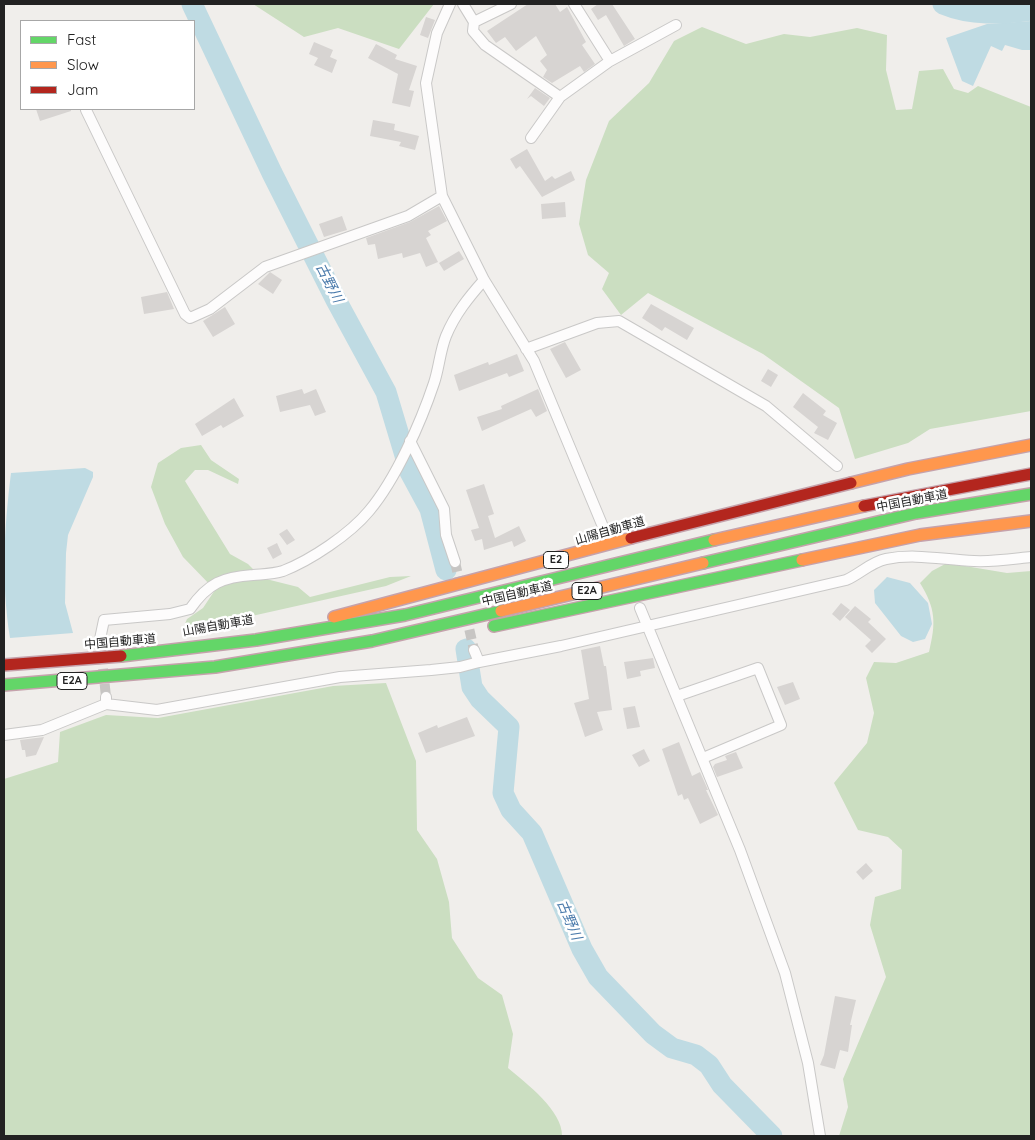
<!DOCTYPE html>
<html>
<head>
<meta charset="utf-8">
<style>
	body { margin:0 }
	#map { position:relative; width:1035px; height:1140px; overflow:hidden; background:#f0eeeb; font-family:Quicksand,sans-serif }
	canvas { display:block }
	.frame { position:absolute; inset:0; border:5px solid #222; pointer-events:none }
	.legend { position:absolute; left:20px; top:20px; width:175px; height:90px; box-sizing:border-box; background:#fff; border:1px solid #a7a7a7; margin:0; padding:6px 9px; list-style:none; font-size:15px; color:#222 }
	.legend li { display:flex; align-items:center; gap:10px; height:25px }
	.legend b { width:25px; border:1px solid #a7a7a7 }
</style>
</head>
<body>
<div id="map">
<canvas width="1035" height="1140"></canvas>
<div class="frame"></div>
<ul class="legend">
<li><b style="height:6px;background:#63d668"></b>Fast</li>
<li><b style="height:6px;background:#ff974d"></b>Slow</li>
<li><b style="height:6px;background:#b3261e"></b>Jam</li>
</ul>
</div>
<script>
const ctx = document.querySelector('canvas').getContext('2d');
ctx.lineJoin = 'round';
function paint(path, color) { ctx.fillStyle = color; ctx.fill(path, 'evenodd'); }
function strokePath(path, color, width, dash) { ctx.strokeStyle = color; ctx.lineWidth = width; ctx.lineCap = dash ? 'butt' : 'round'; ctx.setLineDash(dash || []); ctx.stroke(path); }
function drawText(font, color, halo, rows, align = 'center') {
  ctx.font = font + ' Quicksand,"Noto Sans JP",sans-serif'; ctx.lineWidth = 5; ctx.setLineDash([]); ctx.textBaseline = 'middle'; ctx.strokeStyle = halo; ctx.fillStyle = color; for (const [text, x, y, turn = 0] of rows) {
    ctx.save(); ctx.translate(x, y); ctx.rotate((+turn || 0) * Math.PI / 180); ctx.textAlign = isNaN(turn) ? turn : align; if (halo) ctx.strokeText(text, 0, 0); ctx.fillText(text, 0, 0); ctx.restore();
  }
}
const forest = new Path2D(`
	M253,4H434L399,49L338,28L304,37Z
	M702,27L746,44L784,34L810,37L857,28L887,35L886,70L896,110L912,109L919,71L943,69L954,89L968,93L978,86L1031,107V411L930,429L908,443L855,459L839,408L763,354L648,293L621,315L602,289L609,273L588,255L579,224L586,180L609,121L649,83L674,41Z
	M201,445L211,460L239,479L238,484L208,470H195L185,481L230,554L248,564L262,578L298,587L310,597L390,577L411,576L386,586L234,620L184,626L187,619L203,608L215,590L183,557L165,524L151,487L158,463L181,448Z
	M947,563L1007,573L1031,571V1136H839L848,1107L843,1079L886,977L870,925L875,897L901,889L902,850L888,837L858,830L834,783L867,743L874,713L866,678L874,662L896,663L929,652C936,623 936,609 920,583L932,571Z
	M386,683L416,761L417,830L437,859L449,902L452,938L478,978L502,995L513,1034L508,1068C526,1083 563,1111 562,1136H4V779L58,762L60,732L106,715L158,718L333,686Z`);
const water = new Path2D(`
	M1031,21V50H1022L1005,45L1002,51L991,46L973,86L962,81L946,38L987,24Z
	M85,468L93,472V477L68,535L66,553L65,603L73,633L10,638C1,580 4,530 11,473Z
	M887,577L910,583L928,603L932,624L925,639L913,642L901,636L875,603L874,590Z`);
const river = new Path2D(`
	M192,4L272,173L336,300L386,392L410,472L430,509L446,570
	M943,4C972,16 1001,14 1031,10
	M466,649L472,687L480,699L509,727L503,793L511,810L532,833L582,949L598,977L653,1034L672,1048L696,1055L709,1065L722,1085L772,1136`);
const building = new Path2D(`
	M528,4H555L560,12L567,7L586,42L582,45L595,64L584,72L580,66L552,83L543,77L547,70L540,61L547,55L536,36L516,51L505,37L496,43L487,31Z
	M598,4H612L635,39L624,46L606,15L598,20L591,9Z
	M426,17L435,20L428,38L420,35Z
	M314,42L333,50L330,57L337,60L332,73L314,65L318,58L309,54Z
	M376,44L397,55L395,59L417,66L409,90L414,91L410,107L392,103L398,74L368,58Z
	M535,88L550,98L544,106L531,96L527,99Z
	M36,109H71V111L40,121Z
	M373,120L395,124L394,130L419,136L415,150L399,146L401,142L370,136Z
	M527,149L545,181L552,176L555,179L571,171L575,180L542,197L520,166L516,169L510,159Z
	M565,202L566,217L542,219L541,204Z
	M439,206L447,221L428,231L431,235L426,238L438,262L426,267L420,253L403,258L402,253L378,259L375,244L368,245L366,238L410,222Z
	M342,216L347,230L324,237L319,224Z
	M459,251L464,259L444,271L439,263Z
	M270,272L282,280L273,294L258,284Z
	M167,292L174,309L144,314L141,297Z
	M651,304L694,328L687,340L665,327L662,331L642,318Z
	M225,307L235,324L213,337L203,321Z
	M565,342L581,370L566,378L550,349Z
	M517,354L524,371L509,377L507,373L459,391L454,375L488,362L489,365Z
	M768,369L778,375L771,387L761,381Z
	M302,389L304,394L316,389L326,412L315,416L310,405L280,412L276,396Z
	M538,389L547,411L536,417L531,409L482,431L477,417L502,409L501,406Z
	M803,393L826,411L823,415L837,423L828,440L814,433L818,427L793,407Z
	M234,398L244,416L223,428L221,425L202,436L195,424Z
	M484,484L494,514L488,516L495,538L519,526L526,541L514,547L512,541L484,550L482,539L475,541L471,530L479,528L466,490Z
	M287,529L295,540L287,545L279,534Z
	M277,543L282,554L273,559L267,548Z
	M841,603L850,610L840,621L832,614Z
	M855,606L871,619L868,622L886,639L872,653L865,646L871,640L845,617Z
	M600,646L604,666H606L612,710L597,712L603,730L585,737L574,703L589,699L581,650Z
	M653,658L655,668L640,671L641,676L627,679L624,662Z
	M793,682L800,699L785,705L777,687Z
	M635,706L640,727L627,729L623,708Z
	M467,717L475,736L426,753L418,733L437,725L438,728Z
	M44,737L36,755L26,757L25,750H22L20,740Z
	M679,742L692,776L700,772L708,790H706L718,815L700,824L688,798L684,800L682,794L678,796L662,749Z
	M644,749L650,761L639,767L632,755Z
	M736,752L743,768L717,777L713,767L715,764L727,760L725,756Z
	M866,863L873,871L863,880L856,872Z
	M835,996L856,1000L850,1025H852L848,1052L840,1050L835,1069L820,1065L824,1055Z`);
const streetTunnel = new Path2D(`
	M455,562L461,588
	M466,615L474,650
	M100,639L106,697`);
const street = new Path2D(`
	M450,4L437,33L426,83L442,196L484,280L534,361L606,534
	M463,4L474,22L511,4
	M574,4L610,61L676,25
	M474,22L473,31L485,45L560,97
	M86,110L185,314L190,318L210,309L265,267L408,216L442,196
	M531,138L560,97L610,61
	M526,349L597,323L619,321L766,406L837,466
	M410,441L444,509L446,535L455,562
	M640,608L740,850L785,973L808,1063L820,1136
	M100,639L104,620L170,614L190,609C208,583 223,577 253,575C264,574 273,574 283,571C311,560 350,534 369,511C396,479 421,422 434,383C439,368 440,351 446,336C455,314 469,297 484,280
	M474,650L479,662L561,646L846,580C860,574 871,562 886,559C916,553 944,560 974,561C993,562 1012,559 1031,557
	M677,696L758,668L781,725L703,758
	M106,704L157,710L340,677L431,670L460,667L479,662
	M4,735L42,730L106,704V697`);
const fast = new Path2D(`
	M703,563L916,513L1031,494
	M494,626L802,560
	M121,656L256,640L405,615L714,540
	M4,685L215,667L372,641L501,611`);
const slow = new Path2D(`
	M851,483L908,469L1031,445
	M714,540L864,506
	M802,560L920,535L1031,521
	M501,611L703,563
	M334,617L631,538`);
const jam = new Path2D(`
	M864,506L1031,474
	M631,538L851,483
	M4,665L121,656`);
const shields = [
	[556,560,25],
	[587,591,30],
	[72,681,30]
];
const shieldNames = [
	["E2",556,560],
	["E2A",587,591],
	["E2A",72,681]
];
const streetNames = [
	["中国自動車道",912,501,-11],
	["山陽自動車道",610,531,-16],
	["中国自動車道",517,594,-13],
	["山陽自動車道",218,626,-10],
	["中国自動車道",120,642,-5]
];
const waterNames = [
	["古野川",329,283,63],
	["古野川",569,920,67]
];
paint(forest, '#cbdec1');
paint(water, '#bfdbe3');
strokePath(river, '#bfdbe3', 21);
paint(building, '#d7d4d2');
strokePath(streetTunnel, '#c7c5c3', 10, [10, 5]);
strokePath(street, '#c9c8c7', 12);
strokePath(fast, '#c5a2ac', 14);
strokePath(slow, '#c5a2ac', 14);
strokePath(jam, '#c5a2ac', 14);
strokePath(street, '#fdfcfc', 10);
strokePath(fast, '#63d668', 11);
strokePath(slow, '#ff974d', 11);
strokePath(jam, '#b3261e', 11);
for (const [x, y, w] of shields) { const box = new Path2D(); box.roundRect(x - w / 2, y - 8.5, w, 17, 4); ctx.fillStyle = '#fff'; ctx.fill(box); strokePath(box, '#222', 1); }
drawText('bold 11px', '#222', null, shieldNames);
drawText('12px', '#222', '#fff', streetNames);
drawText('italic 14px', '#4a7aab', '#fff', waterNames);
</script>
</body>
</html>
